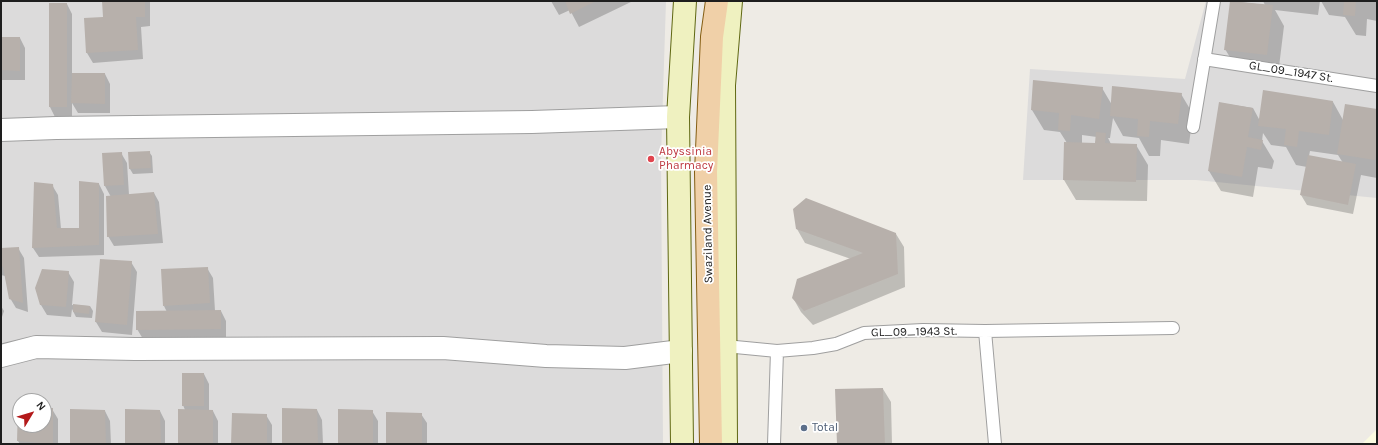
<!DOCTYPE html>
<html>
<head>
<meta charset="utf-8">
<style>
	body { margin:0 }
	#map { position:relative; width:1378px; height:445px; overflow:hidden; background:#eeebe5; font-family:Karla,sans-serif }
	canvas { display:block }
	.frame { position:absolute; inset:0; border:2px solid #1e1e1e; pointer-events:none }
	.north { position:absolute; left:12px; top:393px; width:40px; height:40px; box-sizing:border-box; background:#fff; border:1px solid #a5a5a5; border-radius:50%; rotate:52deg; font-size:11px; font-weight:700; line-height:16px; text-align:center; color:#1e1e1e }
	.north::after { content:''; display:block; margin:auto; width:14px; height:18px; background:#b3191a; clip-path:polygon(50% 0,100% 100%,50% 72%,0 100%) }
</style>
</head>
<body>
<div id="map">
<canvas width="1378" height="445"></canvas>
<div class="frame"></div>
<div class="north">N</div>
</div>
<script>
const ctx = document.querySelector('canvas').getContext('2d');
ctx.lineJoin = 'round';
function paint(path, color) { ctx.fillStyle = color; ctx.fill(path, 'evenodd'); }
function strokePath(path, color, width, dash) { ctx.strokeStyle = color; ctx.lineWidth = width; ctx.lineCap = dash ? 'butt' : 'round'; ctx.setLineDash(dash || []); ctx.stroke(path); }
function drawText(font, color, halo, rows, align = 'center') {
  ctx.font = font + ' Karla,sans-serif'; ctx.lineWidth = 3.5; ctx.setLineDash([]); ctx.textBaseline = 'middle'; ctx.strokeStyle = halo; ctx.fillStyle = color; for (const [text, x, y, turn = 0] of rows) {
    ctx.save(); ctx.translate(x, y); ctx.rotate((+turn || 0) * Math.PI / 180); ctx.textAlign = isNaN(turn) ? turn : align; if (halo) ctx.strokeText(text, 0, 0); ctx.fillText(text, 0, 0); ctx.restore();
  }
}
const residential = new Path2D(`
	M1,1H666L661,156L663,444H1ZM20,401H44V425H20Z
	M1206,1H1377V198L1196,180H1023L1030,69L1185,79Z`);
const education = new Path2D(`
	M1377,429V444H1362Z`);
const shadow = new Path2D(`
	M103,1H150V26L141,27L143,59L93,63L87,53L104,18Z
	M551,1H633L579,27L570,10L559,15Z
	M1231,1L1265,5L1263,1H1320L1318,15L1275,10L1284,26L1278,75L1237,69L1225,49Z
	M1321,1H1377V21L1367,19L1366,36L1356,35L1345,17L1329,15Z
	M50,4H67L72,14V74H105L110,84V113H78L72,103V117H55L50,107Z
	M1,38H20L25,48V80H1Z
	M1102,88L1112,105L1181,94L1193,114L1189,144L1161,140L1160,156H1149L1139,138L1123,136L1113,118L1110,138H1108L1111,144L1136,145L1148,165L1147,201L1076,200L1064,180L1067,143L1060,132L1044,130L1032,110ZM1082,135L1097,137L1095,144H1082Z
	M1333,102L1343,120L1377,110V178L1361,175L1353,214L1307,205L1301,195L1307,167L1296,165L1286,147L1271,145L1263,133L1262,141L1274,161L1272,169L1258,167L1253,197L1221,191L1209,171L1220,103L1253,108L1260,121ZM1310,151L1338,155L1343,163L1309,156Z
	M149,152L152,156L153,173L133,174L130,169L129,153Z
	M121,153L127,163L129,195L154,193L159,202L163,243L114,246L108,236L111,197L105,186Z
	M99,184L104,194V255L39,257L33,248L52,185L58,195L61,229H81Z
	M797,229L896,234L904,247L905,287L813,325L801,312L793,298L851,259L805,243Z
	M18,248L24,258L28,312L16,308L10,298L5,276L1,275V249Z
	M101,260L131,262L137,272L132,335L102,332L96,322Z
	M207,268L213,278L215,311H221L226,321V338L143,339L137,329L167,312L164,306Z
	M68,272L74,282L72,305L90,306L93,311L92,318L76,317L72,309L71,317L47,315L41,305Z
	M1,306L4,311L1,320Z
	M204,374L209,384V411H213L218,421V444H179V410H185L183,405Z
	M883,389L891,402L892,444H838Z
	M19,408H20V425H44V409H52L58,419V444H20L18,441Z
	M71,410L105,411L110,421L111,444H71Z
	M317,410L322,420L323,444H284L283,443Z
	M160,411L165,421V444H126Z
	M372,411L378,421V444H339Z
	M421,414L427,423V444H387Z
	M266,415L272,425V444H232Z`);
const building = new Path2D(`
	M102,1H145V17H136L138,50L86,53L84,18L103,17Z
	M565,1H596L570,14Z
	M1230,1L1273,5L1267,55L1224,50Z
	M1344,1H1356L1355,16L1343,15Z
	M49,3H67V107H49Z
	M1,37H20V71L1,70Z
	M72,73H105V104L71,103Z
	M1033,80L1103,87L1099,119L1071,115L1070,131L1058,130L1059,113L1031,110Z
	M1112,86L1182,93L1178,124L1150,121L1149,137L1137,136L1138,119L1110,116Z
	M1263,90L1333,101L1329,135L1299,131L1297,147L1284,145L1286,129L1258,126Z
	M1219,102L1253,108L1248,137L1263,140L1261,150L1247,147L1242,177L1208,171Z
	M1345,104L1377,109V146L1375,160L1337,154Z
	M1096,132L1106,133L1105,143L1137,144L1136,182L1063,180L1064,142L1095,143Z
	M150,151L151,168L129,169L128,152Z
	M122,152L124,185L104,186L102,153Z
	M1308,155L1356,164L1348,205L1300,195Z
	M79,181L99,183V245L32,248L34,182L53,184L57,228H79Z
	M154,192L158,234L107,237L106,196Z
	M806,198L896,233L898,274L804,311L792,298L797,279L863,253L796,229L793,209Z
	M19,247L23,303L9,299L3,267L1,266V248Z
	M100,259L132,261L127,325L95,322Z
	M208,267L210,303L163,306L161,269Z
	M42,269L69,271L66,307L40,305L35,288Z
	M73,304L90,306L89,314L73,312Z
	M221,310V329L136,330V311Z
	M182,373H204V406H182Z
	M883,388L885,444H837L835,389Z
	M18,407H20V425H44V408H53V444L17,441Z
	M282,408L317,409L318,444L282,443Z
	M70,409L105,410L106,444L70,443Z
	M125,409L160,410L161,444H125Z
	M178,409L213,410V444L178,443Z
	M338,409L373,410V444H338Z
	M386,412L422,413V444H386Z
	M232,413L267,414V444H231Z`);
const lane = new Path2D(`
	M1204,59L1377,86
	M1193,127L1214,1
	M985,331L995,444
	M725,346L777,351L813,348L836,344L864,333L923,330L985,331L1173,328
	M774,444L777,351`);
const street = new Path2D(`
	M1,130L56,128L532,122L678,117
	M1,356L36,347L135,349L443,348L546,356L625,358L681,351`);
const secondary = new Path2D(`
	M682,444L678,117L685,1
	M726,444L724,85L731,1`);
const primary = new Path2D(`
	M711,444L706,172L712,37L717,1`);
const markers = [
	[651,159,4,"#e0444e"],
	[804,428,4,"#5c6f8a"]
];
const streetNames = [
	["GL_09_1947 St.",1291,72,9],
	["Swaziland Avenue",708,234,-91],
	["GL_09_1943 St.",914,332,-1]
];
const healthNames = [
	["Abyssinia",659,152],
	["Pharmacy",659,166]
];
const serviceNames = [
	["Total",812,428]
];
paint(residential, '#dcdbdb');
paint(education, '#fbfbe1');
paint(shadow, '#0003');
paint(building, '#b7b0ab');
strokePath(lane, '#9f9f9f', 14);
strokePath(street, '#9f9f9f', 24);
strokePath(secondary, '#5f6712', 24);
strokePath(primary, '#855e13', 24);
strokePath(lane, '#fff', 12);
strokePath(street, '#fff', 22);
strokePath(secondary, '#eff1c0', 22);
strokePath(primary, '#f0d0a8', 22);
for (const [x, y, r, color] of markers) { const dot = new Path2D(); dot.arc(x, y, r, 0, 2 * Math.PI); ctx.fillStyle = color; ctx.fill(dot); strokePath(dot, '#fff', 1.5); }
drawText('12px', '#1e1e1e', '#fff', streetNames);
drawText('12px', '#be3a42', '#fff', healthNames, 'left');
drawText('12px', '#4e5e75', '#fff', serviceNames, 'left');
</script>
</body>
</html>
